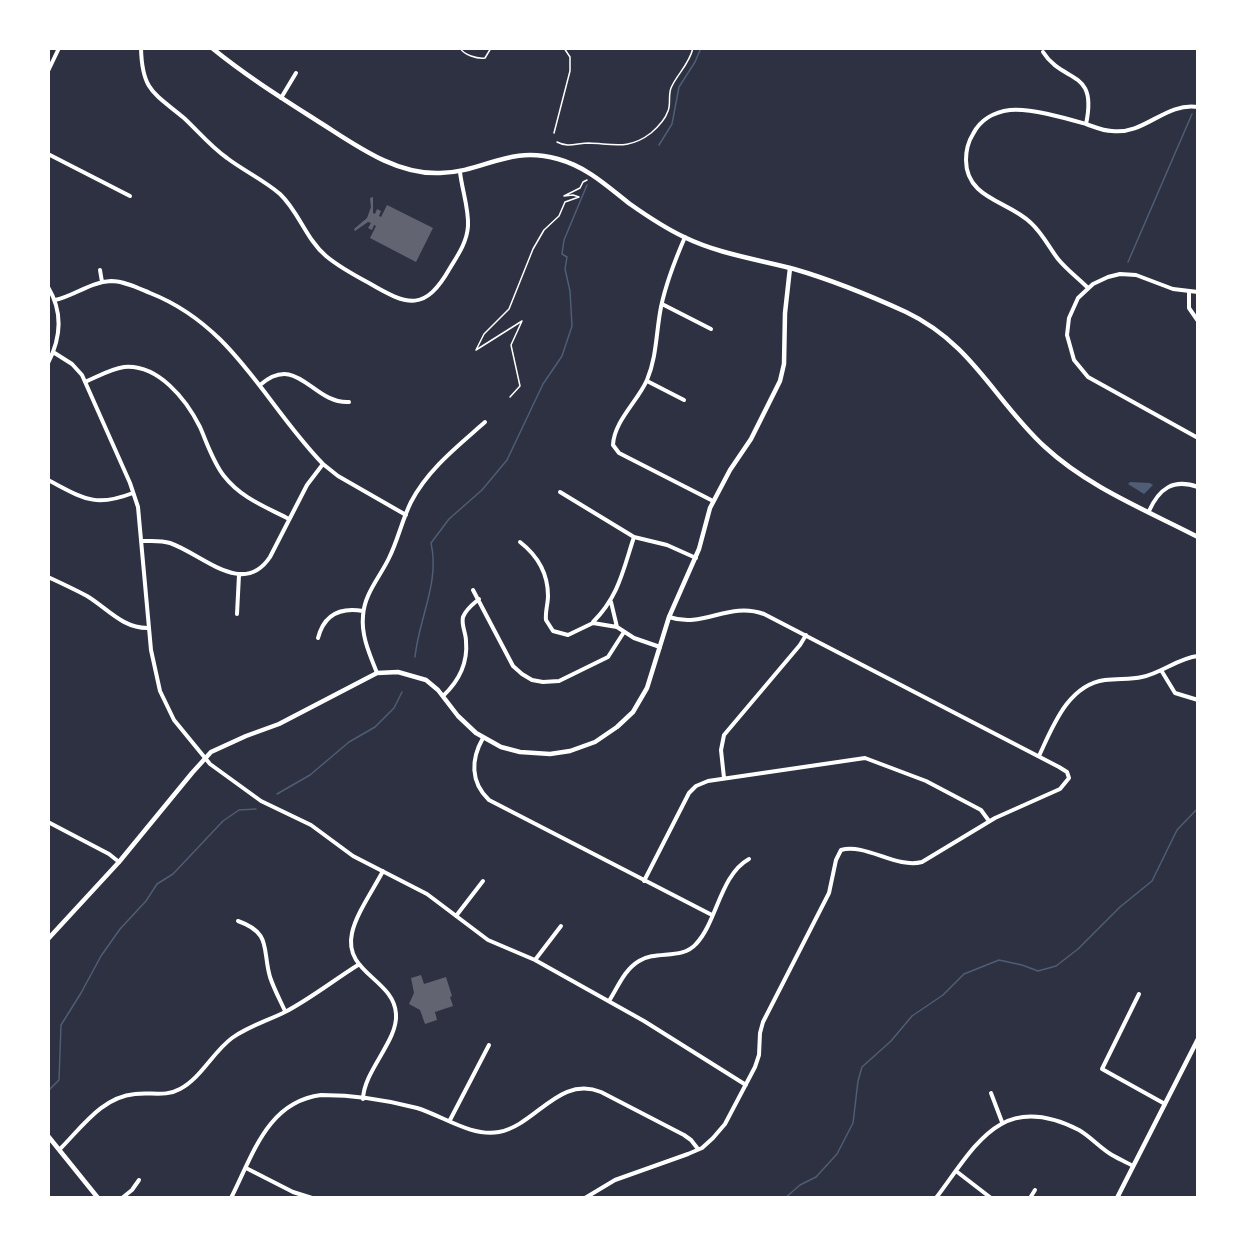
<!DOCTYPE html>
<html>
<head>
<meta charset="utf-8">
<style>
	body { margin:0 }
	#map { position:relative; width:1246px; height:1246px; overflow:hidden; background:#2d3142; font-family:Mulish,sans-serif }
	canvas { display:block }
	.frame { position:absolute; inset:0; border:50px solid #fff; pointer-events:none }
</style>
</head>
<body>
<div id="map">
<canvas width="1246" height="1246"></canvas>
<div class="frame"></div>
</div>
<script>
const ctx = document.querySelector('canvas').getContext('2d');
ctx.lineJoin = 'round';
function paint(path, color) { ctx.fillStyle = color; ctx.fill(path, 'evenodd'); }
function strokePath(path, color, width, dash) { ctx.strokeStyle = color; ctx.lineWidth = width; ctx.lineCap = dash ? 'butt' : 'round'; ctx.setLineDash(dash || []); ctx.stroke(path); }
const water = new Path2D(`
	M1130,482L1150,483L1153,485L1144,494L1128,484Z`);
const stream = new Path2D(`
	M659,145L672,124L679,87L695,62L701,48
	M1128,262L1192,114
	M415,657C419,618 440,582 431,543L449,519L482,490L507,460L543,384L562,356L572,326L570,291L565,269L567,257L562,254L564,240L587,185
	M277,794L310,775L349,742L375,727L394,708L402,692
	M48,1091L59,1080L61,1025L81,993L101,956L120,929L146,901L157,884L173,874L223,821L239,810L256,809
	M785,1198L800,1185L816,1177L837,1154L853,1123L858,1081L862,1067L891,1041L912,1016L943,995L964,974L999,960L1022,965L1038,971L1056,966L1078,949L1120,907L1152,881L1177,830L1198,808`);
const building = new Path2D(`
	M373,197V213L375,214L377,209L381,211L379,216L381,217L387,205L433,228L416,262L370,238L376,226L374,225L372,230L368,228L371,223L368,222L355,231L354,229L367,218L371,207L370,198Z
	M421,975L424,984L446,977L452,996L450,997L453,1006L435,1012L437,1020L425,1024L420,1010L409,1004L414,993L411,978Z`);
const path = new Path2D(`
	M460,48C464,55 477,59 485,58L491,48
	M554,133L570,71V57L564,48
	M557,142C568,148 577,143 589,143C614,144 629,150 651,133C658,127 665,120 668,111C671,104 668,96 671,88C677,74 689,65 693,48
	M510,397L520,386L511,345L522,321L476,350L484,334L509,309L533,249L544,230L559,216L565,202L579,197L573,195L564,196L580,188L583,182L587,180`);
const minor = new Path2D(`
	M141,48C142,91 154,93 184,118C198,131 211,147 227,158C244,171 264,180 280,194C299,212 306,239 326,256C339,267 354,275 369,283C408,306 425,312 450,268C458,255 467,242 468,226C469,209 462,190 460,172
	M1043,52C1063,84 1098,68 1086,124
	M48,71L59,48
	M281,98L296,73
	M48,154L130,196
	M685,237C675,260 666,283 661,307C656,332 657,356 647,380C638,401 614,421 613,445L619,453L713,501
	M100,270L102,282
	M48,287C63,312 61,338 48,363
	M1088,288C1078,278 1067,270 1058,259C1049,247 1042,233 1031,223C1009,201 966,199 966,160C966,151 968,142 973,134C980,120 994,112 1010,110C1031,108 1065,118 1086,124C1095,127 1103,131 1112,131C1145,135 1165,102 1198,107
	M1189,292V308L1198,321
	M1198,292L1173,289L1136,275L1120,274L1108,277L1093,284L1078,298L1069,318L1067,335L1074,360L1088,377L1198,438
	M55,300C74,296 90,282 111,281C124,281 138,288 150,293C234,326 264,403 323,464L338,476L406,515
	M662,304L711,329
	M53,352L72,364L82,375L130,483L138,507L151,650L160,691L174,720L210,764L261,801L311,825L353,856L427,894L488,940L535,960L644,1021L746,1085
	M647,381L684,400
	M85,382C97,377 110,369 124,367C158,364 186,399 200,427C207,443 213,462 224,476C241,498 266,507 289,519
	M260,385C298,352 312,404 349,402
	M48,480C83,498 94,508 133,493
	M560,492L634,537L667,545L696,558
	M1149,511C1159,489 1173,478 1198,487
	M142,541C152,541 161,540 170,543C202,554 243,598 270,557L307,485L323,464
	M520,542C538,556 548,573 548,596C548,604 545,612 546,620L553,631L568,635L593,623L617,627
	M48,577C61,583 74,589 87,596C107,608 123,629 149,628
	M473,590L513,666L522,674L532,680L543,682L559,681L608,657L624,632
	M611,602L617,627L634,638L660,647
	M237,614L239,575
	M593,622C619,596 623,570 634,537
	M318,638C324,615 340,607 363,611
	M1161,670L1175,693L1198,700
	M377,673C370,655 361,636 363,616C364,594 380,577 389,558C398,540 402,520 411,502C428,469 458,446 485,422
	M443,696C459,681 468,663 466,641C466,633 461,625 463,617C466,609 473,604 479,599
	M483,738C471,759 470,782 489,800L712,915
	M1039,756C1053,726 1068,685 1105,680C1118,678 1130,680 1142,677C1162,673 1178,658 1198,656
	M724,778L721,750L724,735L800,645L806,635
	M48,822L109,854L119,862
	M644,881L689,793L696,786L708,781L865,758L926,781L981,810L989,821
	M456,916L483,881
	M238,921C272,933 262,949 270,977C274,989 280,1000 285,1011
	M535,960L561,926
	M1139,994L1102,1069L1165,1104
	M609,1001C618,987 624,970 639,961C656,950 682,960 696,944C717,922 720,875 749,859
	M991,1093L1002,1122
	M363,1099C364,1070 398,1041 396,1014C394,979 343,973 352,933C356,914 373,890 383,871
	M450,1120L489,1045
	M60,1149C82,1127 102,1097 135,1094C151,1092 166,1097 180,1089C201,1078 213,1052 232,1038C249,1026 267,1021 285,1012C310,999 334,980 358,965
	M246,1168L293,1192L312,1198
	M956,1171L991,1198
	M122,1198L132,1190L139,1180
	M231,1198C253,1155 267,1102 321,1095C352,1095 387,1100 417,1108C443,1116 471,1137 499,1132C536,1125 559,1075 601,1092L684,1135L691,1140L698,1149
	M585,1198L615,1180L688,1154L702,1148L713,1138L725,1124L755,1067L759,1055L760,1033L763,1022L829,893L836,860L841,850C866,843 896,869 922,862L995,818L1060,789L1069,778L1067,772L1059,767L764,614C728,601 704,629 669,617
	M936,1198C976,1145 1001,1090 1079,1130C1091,1137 1100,1148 1112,1155C1119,1159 1126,1162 1133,1166
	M1030,1198L1035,1190`);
const tertiary = new Path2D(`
	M48,939L119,862L192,773L211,752L246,736L279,724L377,673L398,672L426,680L438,690L458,716L476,733L501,747L520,752L550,754L570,751L595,742L617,727L633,712L647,688L669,617L699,549L710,508L730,470L751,439L780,381L784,364L785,313L790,268
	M48,1136L98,1198`);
const secondary = new Path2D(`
	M212,48C245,75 280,97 316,120C353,143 394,175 440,173C485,172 508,145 558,159C587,167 607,186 630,204C647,216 665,228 684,237C719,254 756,259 794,269C832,280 871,296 906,312C973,344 994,400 1045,447C1088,487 1146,510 1198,537
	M1117,1198L1198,1039`);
paint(water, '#4f5d75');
strokePath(stream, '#4f5d75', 1.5);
paint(building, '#626471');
strokePath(path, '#fff', 1.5);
strokePath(minor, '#fff', 4);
strokePath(tertiary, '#fff', 4.5);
strokePath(secondary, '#fff', 4.5);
</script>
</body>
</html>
